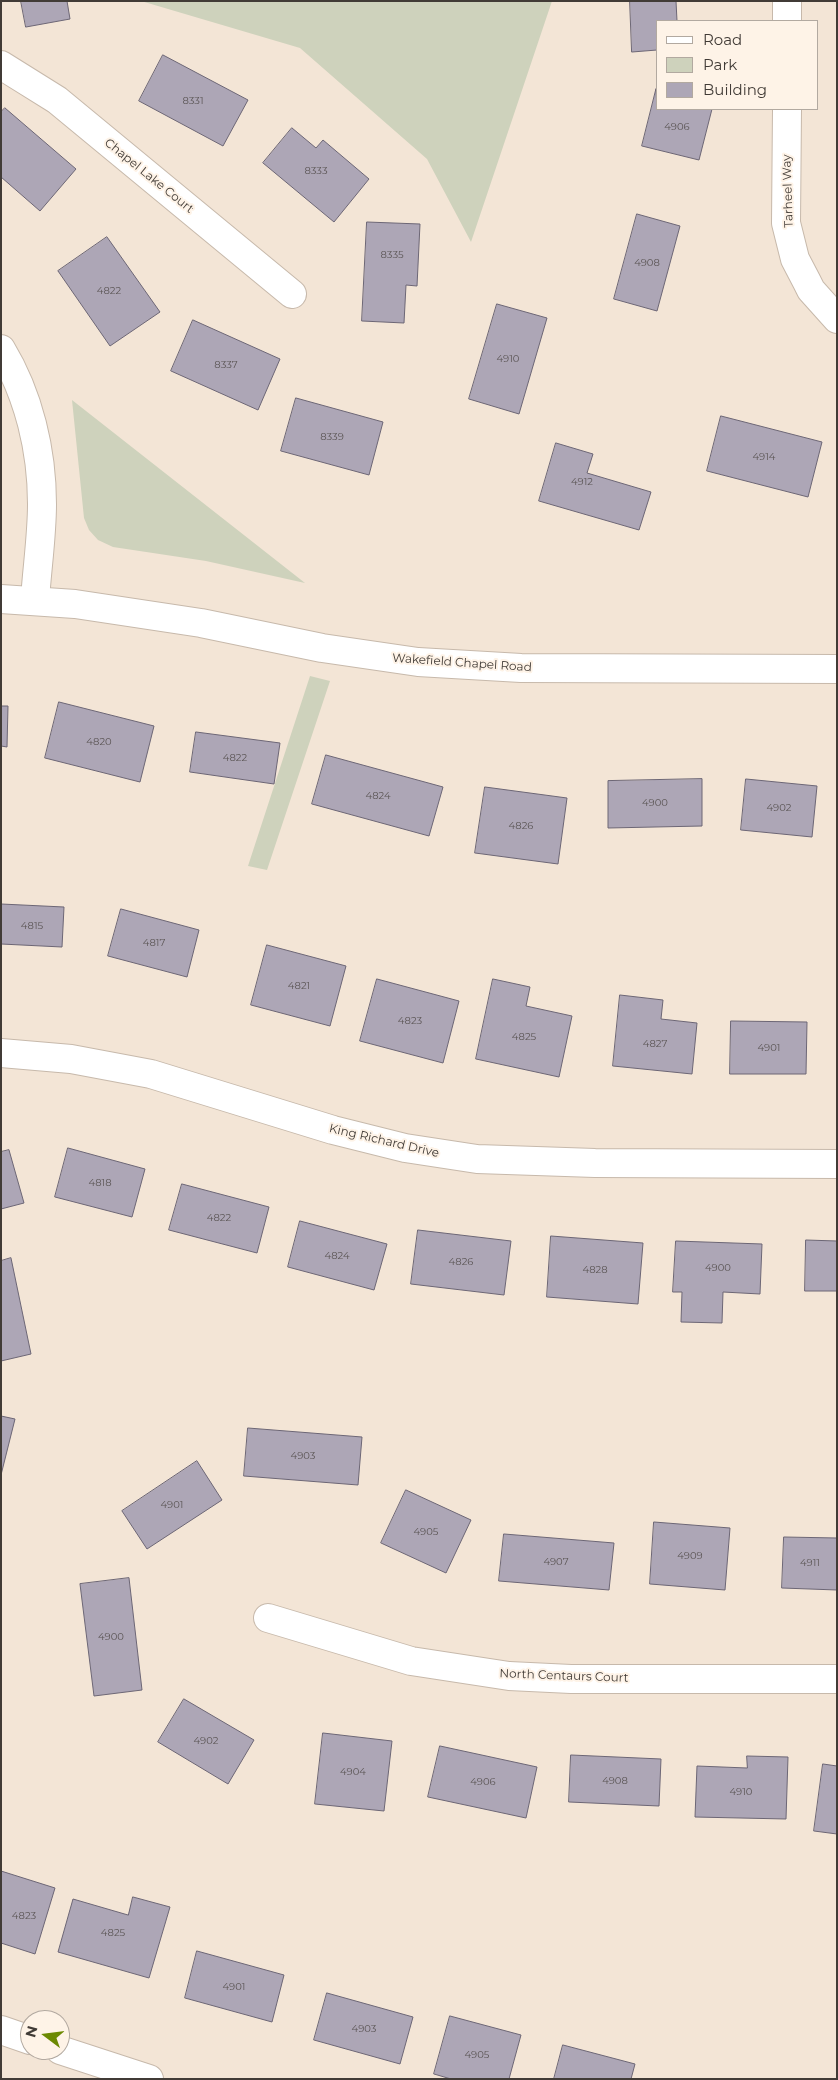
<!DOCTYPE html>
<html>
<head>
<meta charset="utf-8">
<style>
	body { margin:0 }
	#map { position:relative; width:838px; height:2080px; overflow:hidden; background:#f3e5d6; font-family:Montserrat,sans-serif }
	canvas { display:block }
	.frame { position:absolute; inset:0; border:2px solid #413b36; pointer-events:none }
	.legend { position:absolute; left:656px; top:20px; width:162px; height:90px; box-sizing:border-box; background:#fef3e7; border:1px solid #b2a9a0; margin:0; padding:6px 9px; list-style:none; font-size:15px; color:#413b36 }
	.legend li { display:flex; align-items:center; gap:10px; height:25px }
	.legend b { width:25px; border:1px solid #b2a9a0 }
	.north { position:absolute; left:20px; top:2010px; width:50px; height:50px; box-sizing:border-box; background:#fef3e7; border:1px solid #b2a9a0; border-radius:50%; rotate:285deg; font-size:14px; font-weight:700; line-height:20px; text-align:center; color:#413b36 }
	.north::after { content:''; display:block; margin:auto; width:18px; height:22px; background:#6c8902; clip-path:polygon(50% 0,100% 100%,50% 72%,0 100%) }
</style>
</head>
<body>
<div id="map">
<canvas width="838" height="2080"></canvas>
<div class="frame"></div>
<ul class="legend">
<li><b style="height:6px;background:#fff"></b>Road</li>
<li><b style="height:14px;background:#ced2bc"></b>Park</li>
<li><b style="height:14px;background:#ada6b6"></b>Building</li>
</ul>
<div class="north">N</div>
</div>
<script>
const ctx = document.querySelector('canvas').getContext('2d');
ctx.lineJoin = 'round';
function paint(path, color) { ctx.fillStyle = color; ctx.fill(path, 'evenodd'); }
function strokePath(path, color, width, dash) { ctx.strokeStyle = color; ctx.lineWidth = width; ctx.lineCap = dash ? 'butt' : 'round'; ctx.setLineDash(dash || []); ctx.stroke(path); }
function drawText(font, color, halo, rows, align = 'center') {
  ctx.font = font + ' Montserrat,sans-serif'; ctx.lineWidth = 4; ctx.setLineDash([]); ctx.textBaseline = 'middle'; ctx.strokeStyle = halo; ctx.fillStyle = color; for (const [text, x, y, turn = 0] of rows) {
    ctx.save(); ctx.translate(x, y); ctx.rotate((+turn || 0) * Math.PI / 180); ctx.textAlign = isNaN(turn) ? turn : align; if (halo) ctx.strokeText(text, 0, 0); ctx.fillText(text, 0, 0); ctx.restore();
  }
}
const green = new Path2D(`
	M141,1H552L471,242L427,159L300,48Z
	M72,400L305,583L206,561L113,547L98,540L89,530L84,518Z
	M310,676L330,681L267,870L248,866Z`);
const building = new Path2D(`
	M21,1H67L70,19L26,27Z
	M630,1H676L677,21H657V50L632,52Z
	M163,55L248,100L223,146L139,101Z
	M656,89L657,109H712L699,160L642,146Z
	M5,108L76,169L40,211L1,177V112Z
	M292,128L316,148L323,140L369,179L334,222L263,163Z
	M637,214L680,226L657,311L614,299Z
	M367,222L420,224L417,286L406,285L404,323L362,321Z
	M107,237L160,312L110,346L58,271Z
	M497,304L547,318L519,414L469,399Z
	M193,320L280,359L258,410L171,371Z
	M296,398L383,422L369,475L281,451Z
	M721,416L822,442L808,497L707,471Z
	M556,443L593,454L587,473L651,492L639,530L539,501Z
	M59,702L154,726L140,782L45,758Z
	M1,706H8L7,747L1,746Z
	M196,732L280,743L274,784L190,772Z
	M326,755L443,787L429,836L312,804Z
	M702,779V826L608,828V781Z
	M746,779L817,786L812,837L741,830Z
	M485,787L567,798L558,864L475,853Z
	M1,904L64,907L62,947L1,944Z
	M121,909L199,930L187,977L108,956Z
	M267,945L346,966L330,1026L251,1005Z
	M377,979L459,1001L443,1063L360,1041Z
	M493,979L530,987L526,1006L572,1016L559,1077L476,1059Z
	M620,995L663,1000L661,1019L697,1023L692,1074L613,1066Z
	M731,1021L807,1022L806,1074H730Z
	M68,1148L145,1169L132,1217L55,1197Z
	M9,1150L24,1203L1,1209V1152Z
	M182,1184L269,1207L257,1253L169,1230Z
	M300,1221L387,1244L374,1290L288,1267Z
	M418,1230L511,1241L504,1295L411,1284Z
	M551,1236L643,1243L638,1304L547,1297Z
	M806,1240L837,1241V1291H805Z
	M676,1241L762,1244L760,1294L723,1292L722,1323L681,1322L682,1292H673Z
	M11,1258L31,1354L1,1361V1261Z
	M1,1416L15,1419L1,1475Z
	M248,1428L362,1437L358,1485L244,1476Z
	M197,1461L222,1500L147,1549L122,1511Z
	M406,1490L471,1520L446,1573L381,1543Z
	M654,1522L730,1528L725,1590L650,1584Z
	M504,1534L614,1543L609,1590L499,1581Z
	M784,1537L837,1538V1590L782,1588Z
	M129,1578L142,1690L94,1696L80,1584Z
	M184,1699L254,1740L228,1784L158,1742Z
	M323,1733L392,1741L384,1811L315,1804Z
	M440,1746L537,1767L526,1818L428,1797Z
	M571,1755L661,1759L659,1806L569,1802Z
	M747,1756L788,1757L786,1819L695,1817L697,1766L747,1768Z
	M823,1764L837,1766V1834L814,1831Z
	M1,1871L55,1888L35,1954L1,1943Z
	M133,1897L170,1907L149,1978L58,1952L73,1899L128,1915Z
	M197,1951L284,1975L272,2022L185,1998Z
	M327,1993L413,2017L400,2064L314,2040Z
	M450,2016L521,2035L509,2079H451L434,2074Z
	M563,2045L635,2064L631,2079H554Z`);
const street = new Path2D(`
	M787,21V1
	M1,65L57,100L292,294
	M787,109L786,223L795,259L807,282L811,290L837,319
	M1,349C29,395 42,451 42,504C42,536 37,568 35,600
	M1,1053L71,1059L151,1074L333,1130L405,1148L477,1159L595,1163L837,1164
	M268,1618L411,1661L509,1676L571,1679H837
	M1,2030L30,2040
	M60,2050L149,2079`);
const secondary = new Path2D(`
	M1,599L75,604L201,623L322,648L418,662L521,668L837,669`);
const numberNames = [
	["8331",193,101],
	["4906",677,127],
	["8333",316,171],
	["8335",392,255],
	["4908",647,263],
	["4822",109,291],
	["4910",508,359],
	["8337",226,365],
	["8339",332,437],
	["4914",764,457],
	["4912",582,482],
	["4820",99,742],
	["4822",235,758],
	["4824",378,796],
	["4900",655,803],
	["4902",779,808],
	["4826",521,826],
	["4815",32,926],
	["4817",154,943],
	["4821",299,986],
	["4823",410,1021],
	["4825",524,1037],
	["4827",655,1044],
	["4901",769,1048],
	["4818",100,1183],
	["4822",219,1218],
	["4824",337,1256],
	["4826",461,1262],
	["4900",718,1268],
	["4828",595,1270],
	["4903",303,1456],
	["4901",172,1505],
	["4905",426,1532],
	["4909",690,1556],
	["4907",556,1562],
	["4911",810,1563],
	["4900",111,1637],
	["4902",206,1741],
	["4904",353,1772],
	["4908",615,1781],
	["4906",483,1782],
	["4910",741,1792],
	["4823",24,1916],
	["4825",113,1933],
	["4901",234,1987],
	["4903",364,2029],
	["4905",477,2055]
];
const streetNames = [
	["Chapel Lake Court",149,176,39],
	["Tarheel Way",788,191,-92],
	["Wakefield Chapel Road",462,663,4],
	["King Richard Drive",384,1141,13],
	["North Centaurs Court",564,1676,2]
];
paint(green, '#ced2bc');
paint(building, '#ada6b6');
strokePath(building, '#6c6675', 1);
strokePath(street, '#c7b9ab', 30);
strokePath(secondary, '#c7b9ab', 30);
strokePath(street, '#fff', 28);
strokePath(secondary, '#fff', 28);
drawText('10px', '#5c5656', null, numberNames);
drawText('12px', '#413b36', '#fef3e7', streetNames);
</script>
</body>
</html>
